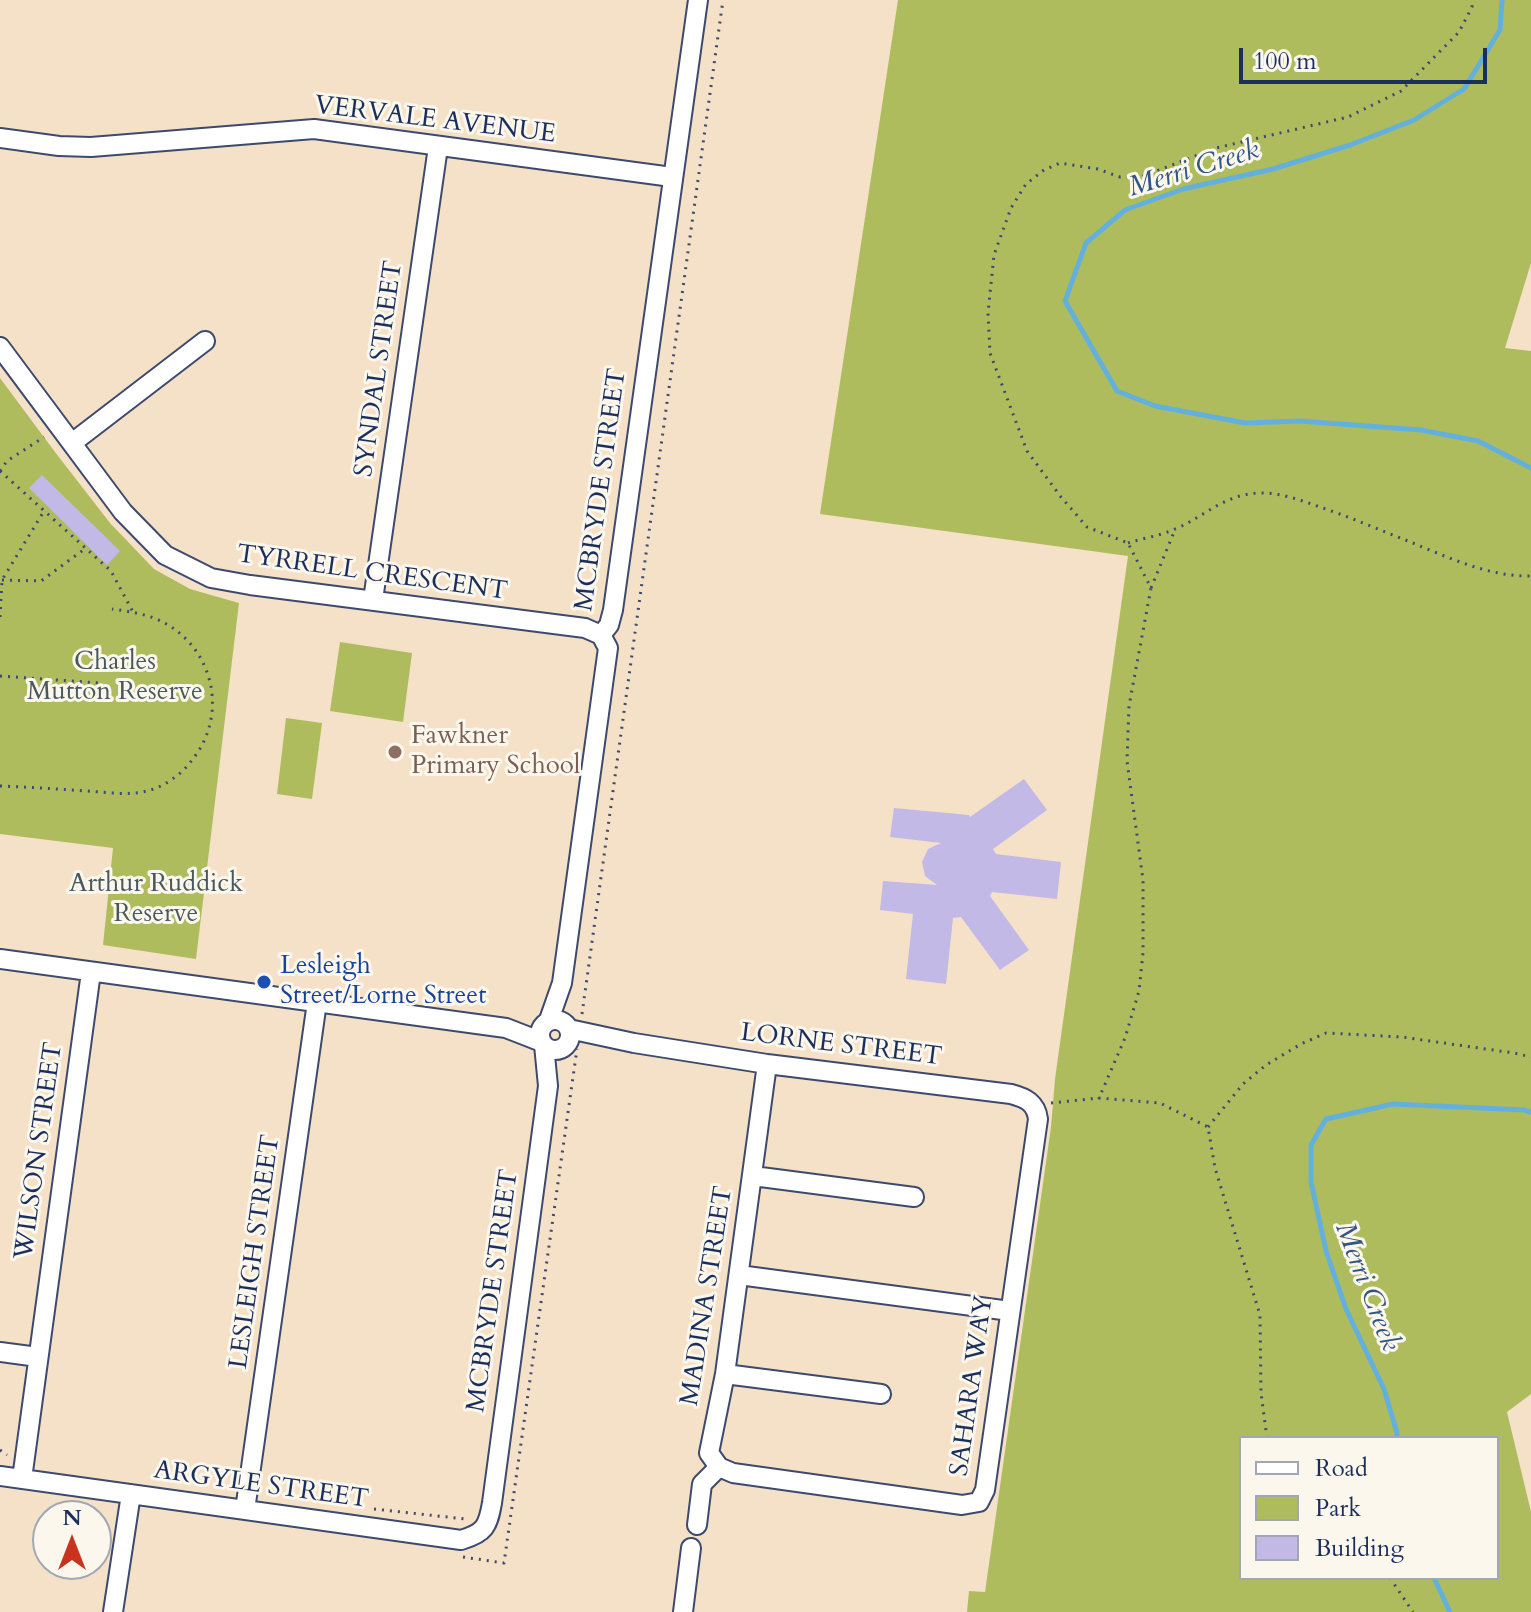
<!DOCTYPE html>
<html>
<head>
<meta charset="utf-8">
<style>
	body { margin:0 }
	#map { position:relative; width:1531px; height:1612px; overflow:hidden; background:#f4e1c7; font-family:Cardo,serif }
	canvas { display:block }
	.legend { position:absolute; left:1239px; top:1436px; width:260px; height:144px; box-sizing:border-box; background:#fbf7ec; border:2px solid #a1a7b3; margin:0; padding:10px 14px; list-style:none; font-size:24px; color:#1b2f5e }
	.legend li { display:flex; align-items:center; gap:16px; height:40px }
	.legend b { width:40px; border:2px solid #a1a7b3 }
	.north { position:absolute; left:32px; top:1500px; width:80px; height:80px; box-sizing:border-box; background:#fbf7ec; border:2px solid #a1a7b3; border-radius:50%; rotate:0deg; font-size:22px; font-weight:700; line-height:32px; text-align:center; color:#1b2f5e }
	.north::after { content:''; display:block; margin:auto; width:28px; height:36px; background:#c8321e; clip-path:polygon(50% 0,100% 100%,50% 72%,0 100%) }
	.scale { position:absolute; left:1239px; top:48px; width:248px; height:36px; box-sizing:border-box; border:4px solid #1b2f5e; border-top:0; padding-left:10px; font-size:24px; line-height:28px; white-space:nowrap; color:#1b2f5e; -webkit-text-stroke:6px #fbf7ec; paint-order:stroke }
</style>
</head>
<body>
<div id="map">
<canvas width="1531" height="1612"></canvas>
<ul class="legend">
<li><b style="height:10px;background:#fff"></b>Road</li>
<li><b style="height:22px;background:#afbc5e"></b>Park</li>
<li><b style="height:22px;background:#c2b9e7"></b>Building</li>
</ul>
<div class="north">N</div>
<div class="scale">100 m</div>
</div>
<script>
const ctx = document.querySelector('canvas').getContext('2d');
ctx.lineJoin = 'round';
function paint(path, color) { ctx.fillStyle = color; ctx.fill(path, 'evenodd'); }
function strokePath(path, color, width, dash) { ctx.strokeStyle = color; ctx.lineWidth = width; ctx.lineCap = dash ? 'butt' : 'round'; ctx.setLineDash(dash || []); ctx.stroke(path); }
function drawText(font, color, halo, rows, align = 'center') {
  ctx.font = font + ' Cardo,serif'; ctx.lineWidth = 6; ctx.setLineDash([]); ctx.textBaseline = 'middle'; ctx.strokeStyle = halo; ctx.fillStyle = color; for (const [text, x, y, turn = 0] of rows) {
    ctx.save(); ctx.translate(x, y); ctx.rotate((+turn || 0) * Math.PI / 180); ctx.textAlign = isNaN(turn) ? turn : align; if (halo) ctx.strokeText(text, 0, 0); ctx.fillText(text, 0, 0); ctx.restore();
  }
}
const green = new Path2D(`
	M898,0H1531V263L1505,348L1531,351V1394L1507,1412L1531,1512V1612H967L969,1591L985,1592L1051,1127L1055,1079L1128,556L820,514ZM1241,1438H1497V1578H1241Z
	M0,378L55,452L110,523L154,569L190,589L239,603L196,959L103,945L113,848L0,834Z
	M340,642L412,653L403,722L330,711Z
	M286,718L322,723L312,799L277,794Z`);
const stream = new Path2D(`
	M1502,0L1500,30L1464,89L1414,120L1350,145L1273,169L1183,189L1125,210L1086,243L1065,301L1117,391L1155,406L1245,423L1300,421L1421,430L1478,441L1531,468
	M1397,1438V1433L1384,1389L1346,1309L1326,1251L1311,1182V1145L1326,1119L1393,1104L1524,1110L1531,1112
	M1434,1578L1450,1612`);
const building = new Path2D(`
	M42,475L120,551L107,565L29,488Z
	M1024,779L1047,810L993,849L996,854L1061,862L1057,899L992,892L990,896L1029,950L1000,970L961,917L953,918L946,984L906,979L913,914L880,910L883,881L937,885L925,876L922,862L928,849L941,843L890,837L894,808L969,815L970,817Z`);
const path = new Path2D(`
	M0,471L111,571L133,612
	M0,471L7,461L44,437
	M1128,543C1143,538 1160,536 1175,529C1204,517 1223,495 1258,493C1281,492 1302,501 1323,508C1352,518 1380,530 1408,541C1447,557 1489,577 1531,576
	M2,580L41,581L86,548
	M1151,588L1174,532
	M0,617L2,580L44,511
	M0,676L100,683
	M0,786C29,787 57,789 86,791C106,792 127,796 147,791C164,787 182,774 192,760C231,712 212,641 154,618C140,613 126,611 112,609
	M582,1014L723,0
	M1051,1103L1099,1098
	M1208,1127L1243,1084L1266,1065L1301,1044L1326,1033L1402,1037L1514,1053L1531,1057
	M1267,1438L1261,1393L1260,1315L1215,1168L1208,1127L1160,1103L1099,1098L1125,1038L1139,991L1143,953V880L1127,761L1129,706L1151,588L1128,543L1087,527L1061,497L1027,451L990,353L988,313L994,255L1011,208L1026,184L1044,170L1060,163L1098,169L1120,177H1141L1216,148L1348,117L1401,91L1459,32L1472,7V0
	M0,1450L7,1455
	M374,1509L465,1519
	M463,1557L504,1563L577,1049
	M1390,1578L1413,1612`);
const minor = new Path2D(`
	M0,138L59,146L91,147L314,129L672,177
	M0,347L123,512L165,555L211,578L250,585L585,628L601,635
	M72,443L205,341
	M373,600L438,147
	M0,959L506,1028L542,1042
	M540 1035a15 15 0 1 1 30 0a15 15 0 1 1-30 0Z
	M549,1020L562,983L608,648L601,635L609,625L613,610L698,0
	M569,1029L634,1043L767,1064L1011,1094C1026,1098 1036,1103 1038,1119L985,1490L979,1502L962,1505L733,1473L719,1467
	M753,1176L914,1197
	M739,1275L1010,1311
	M0,1352L38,1357
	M725,1374L881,1394
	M719,1467L709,1453L725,1374L767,1064
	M0,1476L461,1540C485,1533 488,1526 492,1503L548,1086L544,1045
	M22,1479L91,972
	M245,1510L317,1002
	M697,1525L702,1484L719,1467
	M113,1612L131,1494
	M683,1612L691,1548`);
const markers = [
	[395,752,8,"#8d6e63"],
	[264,982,8,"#1a4fb4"]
];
const streetNames = [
	["VERVALE AVENUE",435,121,7],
	["SYNDAL STREET",380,369,-82],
	["MCBRYDE STREET",602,490,-82],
	["TYRRELL CRESCENT",372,574,8],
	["LORNE STREET",841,1046,7],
	["WILSON STREET",40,1151,-82],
	["LESLEIGH STREET",256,1252,-82],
	["MCBRYDE STREET",494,1291,-82],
	["MADINA STREET",708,1296,-81],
	["SAHARA WAY",973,1386,-82],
	["ARGYLE STREET",261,1486,8]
];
const parkNames = [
	["Charles",115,663],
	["Mutton Reserve",115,693],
	["Arthur Ruddick",156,885],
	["Reserve",156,915]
];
const educationNames = [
	["Fawkner",411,737],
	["Primary School",411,767]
];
const transitNames = [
	["Lesleigh",280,967],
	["Street/Lorne Street",280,997]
];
const waterNames = [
	["Merri Creek",1194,170,-17],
	["Merri Creek",1366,1287,69]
];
paint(green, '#afbc5e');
strokePath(stream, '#64b0dd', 5);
paint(building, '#c2b9e7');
strokePath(minor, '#3c4a6e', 22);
strokePath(path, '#3c4a6e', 3, [2, 6]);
strokePath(minor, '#fff', 18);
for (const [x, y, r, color] of markers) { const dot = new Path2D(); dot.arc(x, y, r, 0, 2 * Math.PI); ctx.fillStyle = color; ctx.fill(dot); strokePath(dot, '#fbf7ec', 3); }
drawText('26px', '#1b2f5e', '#fbf7ec', streetNames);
drawText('26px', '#47595e', '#fbf7ec', parkNames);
drawText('26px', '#785e54', '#fbf7ec', educationNames, 'left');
drawText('26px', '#164399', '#fbf7ec', transitNames, 'left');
drawText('italic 28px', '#315684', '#fbf7ec', waterNames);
</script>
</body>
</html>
